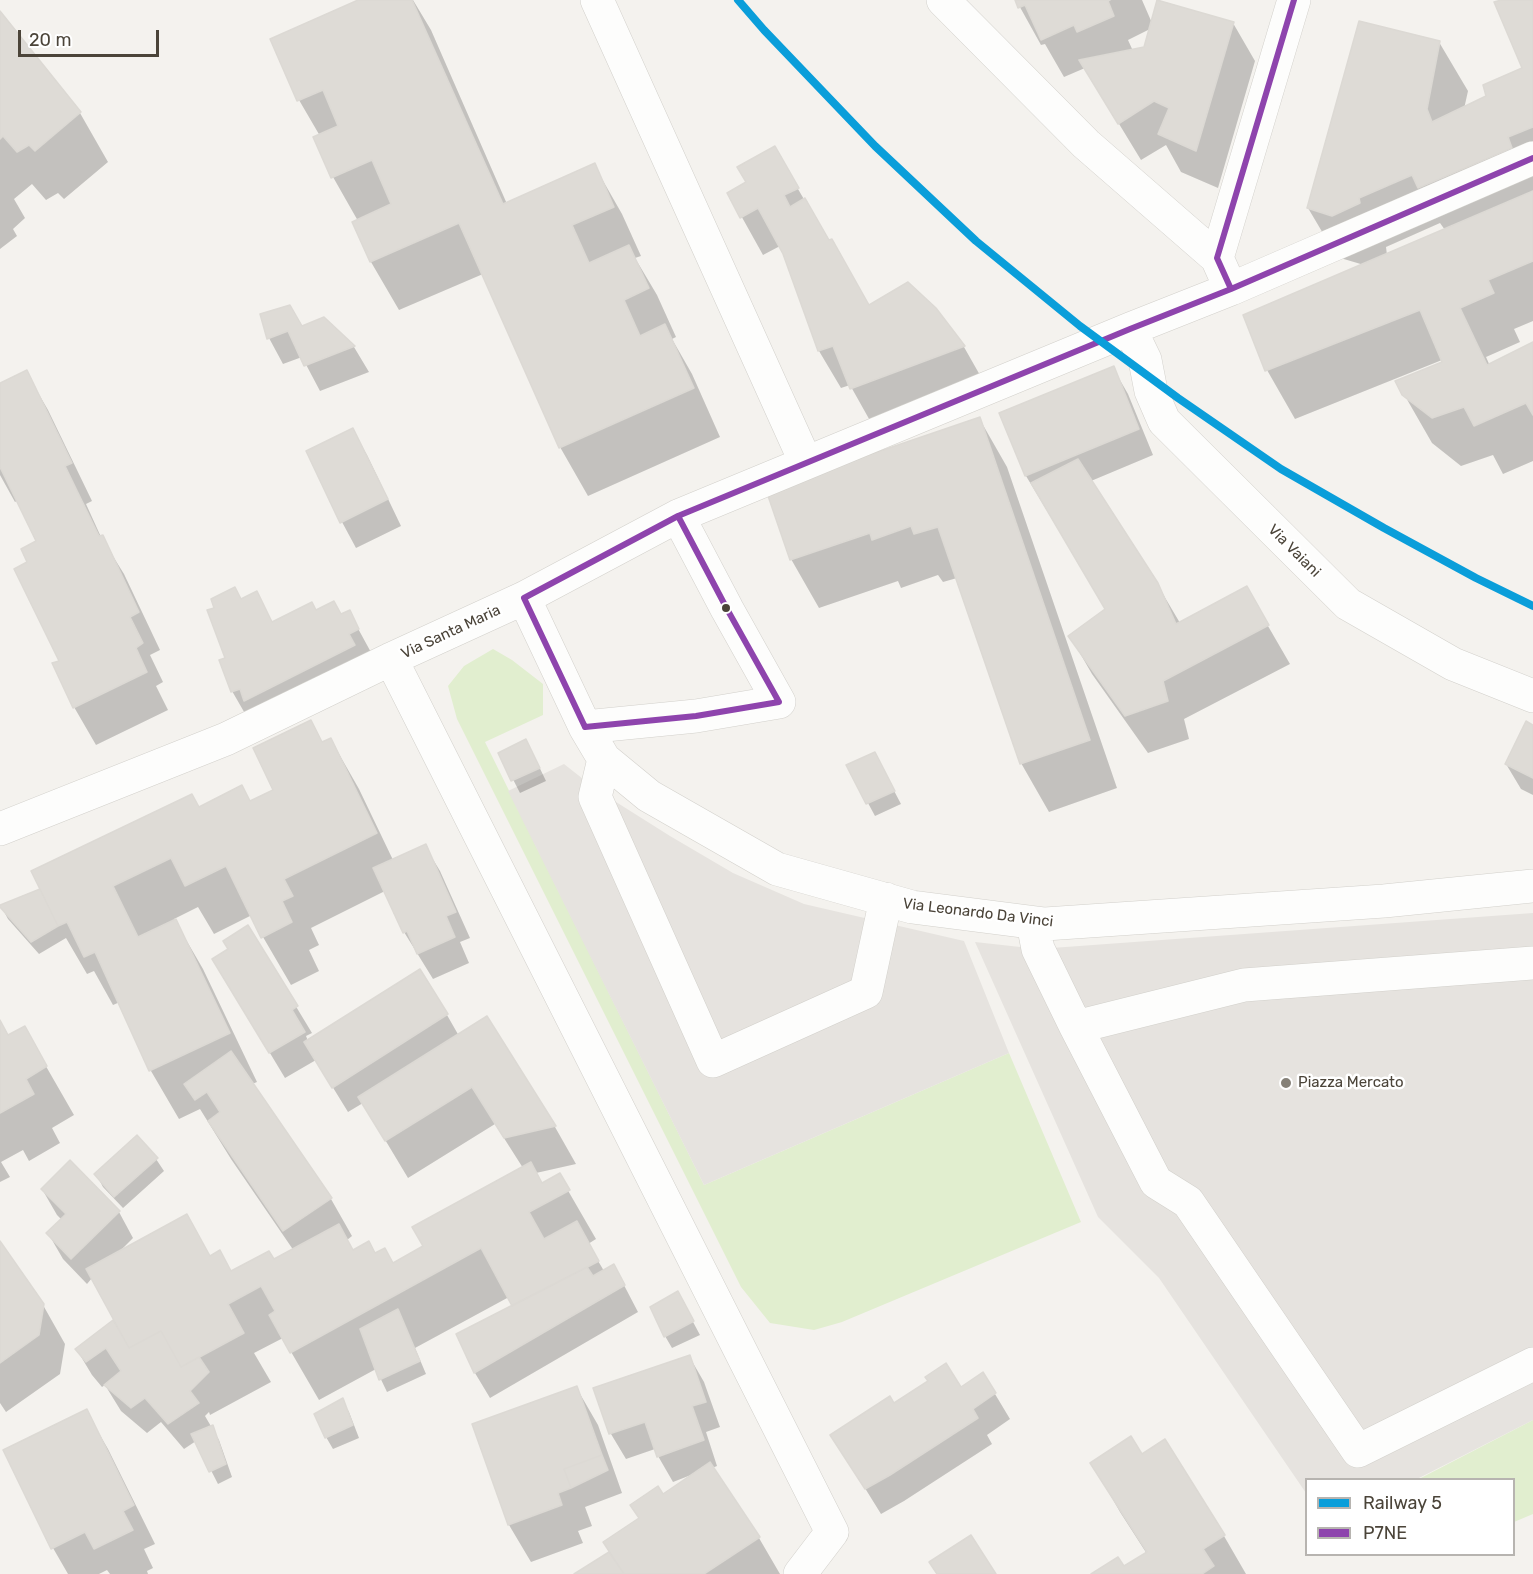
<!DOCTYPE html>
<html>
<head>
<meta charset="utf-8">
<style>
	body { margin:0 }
	#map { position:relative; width:1533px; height:1574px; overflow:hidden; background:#f4f2ee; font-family:Rubik,sans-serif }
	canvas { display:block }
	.legend { position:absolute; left:1305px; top:1478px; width:210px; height:78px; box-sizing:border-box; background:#fff; border:2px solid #b7b4b0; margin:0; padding:8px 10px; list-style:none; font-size:18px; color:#4b4439 }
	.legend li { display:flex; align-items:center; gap:12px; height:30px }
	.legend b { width:30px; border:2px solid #b7b4b0 }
	.scale { position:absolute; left:18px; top:30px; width:141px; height:27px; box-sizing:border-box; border:3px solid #4b4439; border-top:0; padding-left:8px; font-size:18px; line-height:21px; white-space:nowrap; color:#4b4439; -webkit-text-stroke:4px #fff; paint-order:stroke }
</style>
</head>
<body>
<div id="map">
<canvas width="1533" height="1574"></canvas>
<ul class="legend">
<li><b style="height:8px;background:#0a9eda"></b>Railway 5</li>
<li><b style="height:8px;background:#8e44ad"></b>P7NE</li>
</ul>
<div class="scale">20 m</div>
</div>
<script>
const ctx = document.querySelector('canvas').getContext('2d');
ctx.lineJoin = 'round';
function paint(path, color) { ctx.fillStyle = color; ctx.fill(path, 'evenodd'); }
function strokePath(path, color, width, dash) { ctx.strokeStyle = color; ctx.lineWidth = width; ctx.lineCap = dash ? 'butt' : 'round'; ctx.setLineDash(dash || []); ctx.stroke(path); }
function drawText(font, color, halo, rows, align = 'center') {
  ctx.font = font + ' Rubik,sans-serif'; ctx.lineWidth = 5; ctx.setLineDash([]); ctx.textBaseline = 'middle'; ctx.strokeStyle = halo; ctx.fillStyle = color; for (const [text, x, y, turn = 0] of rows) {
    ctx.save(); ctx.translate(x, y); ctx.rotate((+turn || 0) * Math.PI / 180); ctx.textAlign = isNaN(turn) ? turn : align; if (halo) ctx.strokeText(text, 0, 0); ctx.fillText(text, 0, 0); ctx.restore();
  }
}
const green = new Path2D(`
	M493,649L512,660L543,684V715L485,742L704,1185L1009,1053L1081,1222L842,1322L814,1330L770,1323L741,1287L457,719L448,686L464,666Z
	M1533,1420V1514L1514,1522V1480H1417Z`);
const parking = new Path2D(`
	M564,764L597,790L670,836L733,873L804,904L964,941L1009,1053L704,1185L508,791Z
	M1533,913V1420L1417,1479L1306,1480V1493L1159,1278L1098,1217L975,942L1038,949Z`);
const shadow = new Path2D(`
	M362,0H413L431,30L507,204L594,165L622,214L641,256L635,258L657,295L676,337L672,339L692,374L720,437L588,496L560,447L483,274L399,310L371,262L354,223L358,221L333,177L320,136L299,100Z
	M1016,0H1142L1152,23H1233L1255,61L1218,188L1181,172L1166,145L1141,160L1085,68L1064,77L1045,44L1041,45ZM1150,29L1145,48L1133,51L1128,40Z
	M1505,0H1533V321L1514,329L1520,342L1486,357L1490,366L1533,344V461L1503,474L1493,455L1461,466L1432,443L1397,382L1443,363L1442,360L1295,419L1267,370L1364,265L1337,257L1308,208L1439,42L1468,91L1464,109L1488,97L1524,68ZM1440,223L1445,230L1387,255L1386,247Z
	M0,14L80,113L108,162L64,199L58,193L46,200L32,184L14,199L25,218L13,229L17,236L0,249Z
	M774,148L829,242L869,306L935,309L964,347L985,384L873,426L850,385L841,388L819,351L784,253L780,246L763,255L729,194L748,182Z
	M262,315L302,328L323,319L354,347L369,372L320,391L302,357L283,364L269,338Z
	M1113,368L1128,394L1153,455L1091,481L1157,584L1180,623L1246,588L1290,664L1184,719L1189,739L1148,753L1092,674L1070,636L1107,610L1026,476L1001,414Z
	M26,372L48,410L92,501L86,504L101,537L124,574L160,650L150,655L163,682L156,686L168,710L96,745L74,707L29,563L38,542L18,500L15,502L0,475V384Z
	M979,418L1007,467L1117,788L1049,812L1021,763L957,578L943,582L938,575L901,588L898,581L819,608L791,559Z
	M352,430L367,455L401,526L356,548L342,522Z
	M256,593L273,623L316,612L341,616L349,612L373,656L247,717L232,691L227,658L241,601Z
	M1533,727V795L1521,789L1506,764Z
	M331,740L359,789L393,860L425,846L440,871L470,938L460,942L469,963L433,979L404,932L385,891L311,928L319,945L309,950L319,971L291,985L263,937L252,915L214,934L198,907L174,919L203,969L257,1082L252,1084L331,1199L352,1236L347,1240L353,1252L375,1254L393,1265L425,1247L523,1168L495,1124L408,1178L363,1103L348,1112L316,1060L285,1078L229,985V950L248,927L312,1033L306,1036L308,1041L447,1015L459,1036L487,1018L555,1127L576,1164L536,1173L542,1184L559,1175L596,1239L588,1244L604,1271L614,1266L638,1312L490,1398L475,1373L458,1335L514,1306L509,1297L415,1348L426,1374L387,1392L376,1369L319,1400L283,1338L254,1353L271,1382L210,1415L209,1412L205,1416L219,1440L232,1477L218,1484L196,1441L184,1449L161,1422L147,1433L121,1411L105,1385L102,1387L92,1375L77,1350L115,1320L92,1278L87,1284L63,1259L48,1233L62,1220L57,1215L42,1189L119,1212L133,1238L119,1252L210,1257L231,1273L274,1261L294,1251L231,1159L200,1109L179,1119L151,1071L120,1002L113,1005L94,971L87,974L66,938L39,954L8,919L1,906L39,891L199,808L250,802L275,791L323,744Z
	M500,754H533L546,781L520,793Z
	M848,766H881L901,804L875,816Z
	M0,1022L8,1036L24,1028L74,1115L52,1128L60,1143L29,1161L23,1150L1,1162L10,1177L0,1182Z
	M156,1159L164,1171L123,1208L103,1187L96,1174Z
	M0,1243L43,1305L65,1344L60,1374L6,1412L0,1403Z
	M684,1305L700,1335L672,1348L665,1336Z
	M689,1356L704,1382L720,1427L706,1432L717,1466L712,1468L759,1538L780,1574H577L610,1552L663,1496L691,1475L673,1482L658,1456L655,1449L626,1459L611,1434L595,1389Z
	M983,1374L1010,1419L987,1435L992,1444L904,1501L881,1514L832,1435L894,1405L929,1381L960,1389Z
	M576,1387L598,1425L622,1493L585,1507L592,1526L578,1531L583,1543L531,1562L509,1525Z
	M342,1400L349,1412L359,1438L333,1449L326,1437Z
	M86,1411L108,1449L155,1544L144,1549L153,1568L147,1571L148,1574H110L107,1570L99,1574H68L53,1548Z
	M1164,1442L1224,1536L1246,1574H1093L1123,1568L1147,1554L1120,1512L1092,1463L1142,1456Z`);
const building = new Path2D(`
	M358,0H412L503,204L595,163L614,207L572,225L589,263L629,245L649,288L624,300L640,336L665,324L694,388L559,448L459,223L370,262L352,222L391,204L372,160L331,178L313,137L338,126L323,90L297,101L270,39Z
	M1015,0H1110L1108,1L1114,16L1077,32L1074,25L1041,40L1025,5L1018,8Z
	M1157,0L1234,22L1196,151L1158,134L1169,108L1154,101L1118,124L1079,60L1144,47Z
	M1501,0H1533V127L1508,137L1512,148L1418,188L1412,175L1359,198L1360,203L1332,216L1307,208L1359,21L1440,41L1427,109L1432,122L1486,96L1483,85L1522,68L1494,2Z
	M0,11L81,112L35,151L29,145L17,152L3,136L0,139Z
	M775,146L799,188L784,195L790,207L805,198L829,240L832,239L869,305L908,282L936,308L965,346L850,389L833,346L818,351L783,254L758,208L740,218L727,193L746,182L737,167Z
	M1533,191V261L1488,280L1494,293L1460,308L1487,365L1533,342V415L1526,403L1474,426L1464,407L1432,418L1402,395L1395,381L1442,362L1420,310L1265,371L1243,315Z
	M290,305L302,326L324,317L355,346L304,366L288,331L267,339L260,314Z
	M1114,366L1139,429L1025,476L999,413Z
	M27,370L72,463L65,466L99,536L103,535L139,612L130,617L143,643L136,648L147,672L73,708L52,663L59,661L14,569L27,562L21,549L36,541L0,467V383Z
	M980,417L1090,740L1020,764L938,527L914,534L911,526L872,540L870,533L790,560L766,490Z
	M353,428L388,499L340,523L306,451Z
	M1078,459L1158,583L1176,624L1247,586L1269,625L1163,681L1168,701L1125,716L1068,636L1105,609L1031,483Z
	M235,587L241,599L257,591L272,622L312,602L316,610L334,601L341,614L350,610L359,629L349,634L355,645L244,701L240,689L231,692L219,660L225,658L207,610L214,608L211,599Z
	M311,720L322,742L331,738L377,833L284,879L293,896L282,901L292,922L261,938L226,866L185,886L171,858L113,886L138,937L176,919L230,1033L149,1071L95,952L84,957L67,922L58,926L31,871L192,794L199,807L242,785L250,801L273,790L253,748Z
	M1526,721L1533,725V778L1505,764Z
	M526,739L540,768L511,781L498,753Z
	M875,752L895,791L866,804L846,765Z
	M426,844L456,912L446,916L455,937L417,954L407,931L403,933L373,868Z
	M40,889L58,926L31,942L0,907V905Z
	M248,925L298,1006L292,1010L305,1032L269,1053L212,959L228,949L223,941Z
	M420,969L448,1014L332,1088L304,1042Z
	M487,1016L556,1126L504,1138L472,1087L385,1141L358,1097Z
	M0,1020L8,1035L25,1026L47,1066L26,1079L34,1094L0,1113Z
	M231,1051L332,1198L283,1231L208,1121L220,1112L207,1092L195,1100L184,1084Z
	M137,1135L158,1158L114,1197L94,1174Z
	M70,1160L120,1211L71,1259L46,1233L66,1214L41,1189Z
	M531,1162L542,1183L560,1173L570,1190L529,1212L544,1239L577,1221L599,1261L512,1306L481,1248L290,1353L269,1315L275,1311L261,1286L228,1304L244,1333L181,1367L161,1331L129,1348L86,1269L187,1214L210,1256L220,1250L231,1271L269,1251L274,1259L339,1224L353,1250L369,1241L375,1253L385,1248L393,1263L423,1246L412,1227Z
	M0,1241L44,1304L39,1335L0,1363Z
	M614,1264L625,1285L474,1373L456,1334L587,1267L593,1276Z
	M678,1291L694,1321L664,1337L650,1307Z
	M398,1309L420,1361L379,1380L360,1329Z
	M113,1320L129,1348L161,1331L181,1367L199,1357L209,1372L190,1391L199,1403L168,1424L145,1398L131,1408L104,1385L121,1371L106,1348L86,1362L75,1349Z
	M690,1355L706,1402L692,1406L704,1440L657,1457L645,1422L609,1434L593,1388Z
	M946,1363L961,1387L983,1372L996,1393L973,1409L978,1418L890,1475L865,1489L830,1435L890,1396L894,1403L928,1381L925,1377Z
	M577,1386L602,1455L564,1469L571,1488L558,1493L562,1505L508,1525L472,1424Z
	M343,1398L353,1425L325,1438L314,1414Z
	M87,1409L134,1505L123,1511L133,1530L94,1549L85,1532L51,1549L3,1450Z
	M213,1425L226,1464L209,1472L191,1434Z
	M1131,1436L1142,1454L1165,1439L1225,1535L1203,1549L1214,1566L1202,1574H1091L1118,1557L1124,1566L1147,1552L1090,1463Z
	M602,1455L608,1470L571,1488L564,1469Z
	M710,1462L760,1537L704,1574H624L603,1542L639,1518L630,1505L658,1486L663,1494Z
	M971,1535L996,1574H937L929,1562Z
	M609,1552L624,1574H574Z`);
const minor = new Path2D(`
	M597,0L806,463
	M943,0L1086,144L1217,258
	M1225,276L1217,258L1294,0
	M1130,329L1145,360L1151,391L1164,421L1348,604L1453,664L1533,696
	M524,598L585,727L604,759L649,796L777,869L912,907L1045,924L1384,901L1533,886
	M391,659L832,1532L800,1574
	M585,727L696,716L779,702L727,609L678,516
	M604,759L595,797L713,1061L866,992L886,899
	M0,829L226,739L391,659L524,598L678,516L1130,329L1231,289L1533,158
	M1033,923L1038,949L1076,1027L1156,1182L1188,1202L1358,1451L1533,1364
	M1076,1027L1244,985L1533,963`);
const bus1 = new Path2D(`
	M1231,289L1217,258L1294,0
	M585,727L524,598L678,516L1130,329L1231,289L1533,158
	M585,727L696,716L779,702L727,609L678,516`);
const rail1 = new Path2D(`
	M738,0L764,30L875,146L976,241L1080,326L1178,398L1281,469L1384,528L1476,578L1533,606`);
const markers = [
	[726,608,5,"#4b4439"],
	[1286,1083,6,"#868178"]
];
const streetNames = [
	["Via Vaiani",1294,551,45],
	["Via Santa Maria",451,632,-25],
	["Via Leonardo Da Vinci",978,913,7]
];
const poiNames = [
	["Piazza Mercato",1298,1083]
];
paint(green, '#e1eecf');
paint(parking, '#e6e3df');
paint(shadow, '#0003');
paint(building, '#dedbd6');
strokePath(building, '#dcd9d4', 1.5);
strokePath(minor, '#d2d0cb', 34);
strokePath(minor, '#fdfdfc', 33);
strokePath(bus1, '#8e44ad', 6);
strokePath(rail1, '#0a9eda', 8);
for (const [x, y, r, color] of markers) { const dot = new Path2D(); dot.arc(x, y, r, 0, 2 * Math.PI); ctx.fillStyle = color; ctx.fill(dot); strokePath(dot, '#fff', 2); }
drawText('15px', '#4b4439', '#fff', streetNames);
drawText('15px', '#4b4439', '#fff', poiNames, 'left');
</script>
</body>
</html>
